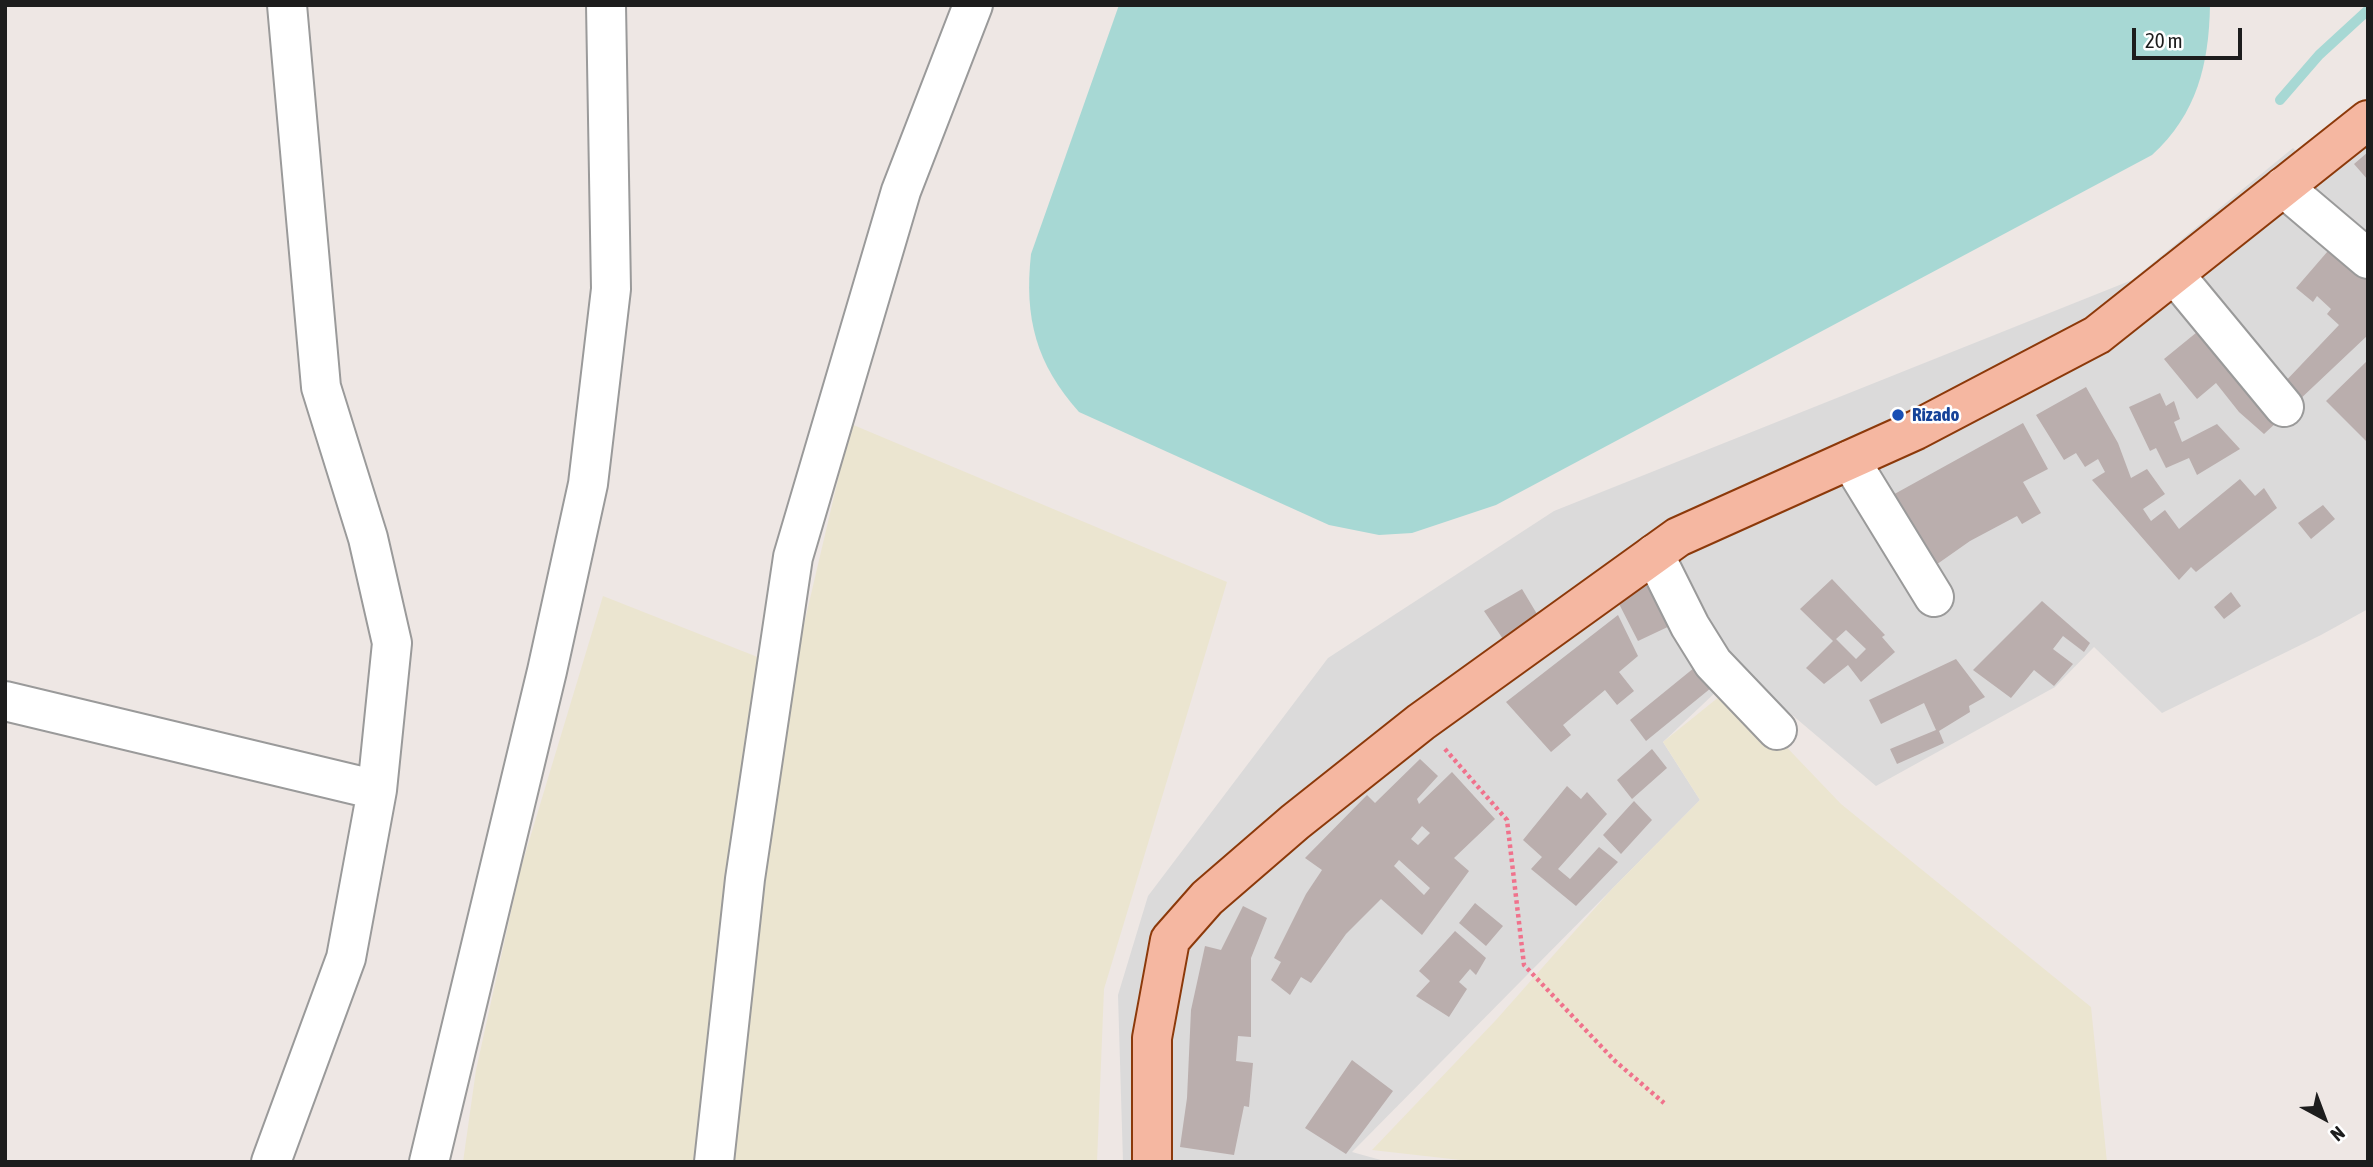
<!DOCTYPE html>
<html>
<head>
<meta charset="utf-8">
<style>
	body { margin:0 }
	#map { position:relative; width:2373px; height:1167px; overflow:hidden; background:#eee7e4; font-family:"Asap Condensed",sans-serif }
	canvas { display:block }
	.frame { position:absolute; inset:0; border:7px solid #1d1d1d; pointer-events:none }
	.north { position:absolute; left:2289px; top:1083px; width:70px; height:70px; -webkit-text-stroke:5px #fff; paint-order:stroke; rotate:139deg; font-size:19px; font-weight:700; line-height:28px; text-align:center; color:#1d1d1d }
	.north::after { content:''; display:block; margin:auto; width:24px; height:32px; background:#1d1d1d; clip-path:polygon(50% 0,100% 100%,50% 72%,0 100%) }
	.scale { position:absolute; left:2132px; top:28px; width:110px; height:32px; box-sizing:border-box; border:4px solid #1d1d1d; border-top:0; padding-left:9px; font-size:21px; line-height:24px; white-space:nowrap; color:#1d1d1d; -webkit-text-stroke:5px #fff; paint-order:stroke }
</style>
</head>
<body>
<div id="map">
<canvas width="2373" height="1167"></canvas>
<div class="frame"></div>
<div class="north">N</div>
<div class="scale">20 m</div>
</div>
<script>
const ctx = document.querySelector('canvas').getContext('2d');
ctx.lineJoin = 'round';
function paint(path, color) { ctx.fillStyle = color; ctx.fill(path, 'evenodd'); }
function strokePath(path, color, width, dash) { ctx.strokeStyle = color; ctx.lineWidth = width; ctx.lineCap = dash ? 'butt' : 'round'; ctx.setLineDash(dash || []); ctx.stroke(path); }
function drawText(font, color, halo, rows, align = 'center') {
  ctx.font = font + ' "Asap Condensed",sans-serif'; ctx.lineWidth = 5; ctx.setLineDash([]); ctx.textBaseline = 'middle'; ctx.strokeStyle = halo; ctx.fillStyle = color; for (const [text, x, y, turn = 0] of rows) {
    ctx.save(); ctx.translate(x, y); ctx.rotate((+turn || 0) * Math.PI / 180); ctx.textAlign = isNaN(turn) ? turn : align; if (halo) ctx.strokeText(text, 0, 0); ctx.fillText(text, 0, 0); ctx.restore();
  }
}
const residential = new Path2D(`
	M2368,133V609L2321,635L2162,713L2094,647L2055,687L1876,786L1739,670L1663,742L1700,800L1352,1152L1388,1162H1123L1118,995L1148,896L1328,658L1554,511L2132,280L2293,148L2315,173Z`);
const farmland = new Path2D(`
	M851,424L1227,582L1104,989L1097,1162H463L476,1070L520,871L603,596L793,671Z
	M1730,688L1841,804L2091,1007L2107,1162H1478L1372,1150L1496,1020L1612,889L1700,800L1663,742Z`);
const water = new Path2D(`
	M1119,5H2210C2209,64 2197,114 2152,155L1496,505L1412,533L1379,535L1329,525L1079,412C1036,364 1024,318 1031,254Z`);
const stream = new Path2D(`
	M2280,100L2319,55L2368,10`);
const building = new Path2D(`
	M2368,152V180L2354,164Z
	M2334,244L2368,269V335L2297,402L2281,386L2339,325L2327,314L2331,309L2317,296L2313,302L2296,288Z
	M2202,328L2278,421L2264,434L2239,412L2216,383L2197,399L2164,359Z
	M2368,360V443L2326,401Z
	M2086,387L2118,443L2131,478L2147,469L2165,494L2143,509L2151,521L2165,510L2179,529L2240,479L2255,496L2264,488L2277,508L2196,572L2191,567L2179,580L2092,480L2105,472L2098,459L2085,467L2076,453L2064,460L2036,415Z
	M2160,393L2166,406L2174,401L2180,419L2174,422L2182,442L2217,424L2240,449L2197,475L2189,458L2166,468L2156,448L2150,451L2129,407Z
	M2023,423L2048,469L2023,482L2041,513L2022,524L2017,516L1970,541L1933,567L1880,502Z
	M2323,505L2335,519L2311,539L2298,523Z
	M1654,578L1674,624L1638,641L1616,598Z
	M1832,579L1885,635L1882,637L1895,652L1861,682L1848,665L1824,684L1806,668L1833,641L1800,609ZM1846,630L1866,649L1856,659L1836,639Z
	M1522,589L1537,614L1503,639L1484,611Z
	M2231,592L2241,606L2224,619L2214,607Z
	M2042,601L2090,643L2084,652L2063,636L2053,649L2073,664L2054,686L2034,670L2011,698L1973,670Z
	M1618,615L1638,656L1619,672L1634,691L1617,705L1605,690L1563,725L1571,735L1551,752L1506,702Z
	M1705,659L1722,679L1646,741L1630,720Z
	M1956,659L1985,697L1969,706L1970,712L1939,731L1944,743L1897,764L1890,749L1936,730L1924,703L1881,724L1869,700Z
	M1652,749L1667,768L1632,799L1617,780Z
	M1420,759L1438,776L1417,799L1419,804L1452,772L1495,819L1454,858L1469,871L1422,935L1381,899L1346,934L1311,983L1301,977L1290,995L1271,980L1281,962L1274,958L1306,894L1322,870L1305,858L1367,795L1375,803ZM1422,826L1430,833L1418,845L1411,839ZM1399,860L1430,888L1424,895L1394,866Z
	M1567,786L1581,799L1587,792L1607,814L1558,869L1570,879L1599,847L1618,862L1576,906L1531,869L1542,857L1523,840Z
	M1634,801L1652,820L1621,854L1603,835Z
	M1475,903L1503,926L1486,946L1459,923Z
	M1243,906L1267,918L1251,958V1037L1238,1036L1236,1061L1253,1063L1249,1107L1244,1106L1234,1155L1180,1147L1187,1098L1191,1010L1205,946L1221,950Z
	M1455,931L1486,958L1476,975L1470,969L1459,982L1467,989L1449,1017L1416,996L1430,981L1419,971Z
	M1352,1060L1393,1091L1346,1154L1305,1128Z`);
const path = new Path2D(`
	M1445,749L1507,820L1524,965L1615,1061L1664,1103`);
const minor = new Path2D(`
	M287,5L321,387L368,538L392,643L377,790
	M2283,187L2368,259
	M2174,274L2284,407
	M1850,460L1934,597
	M1654,554L1690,626L1713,663L1777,730
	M5,701L377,790L346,958L271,1162
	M429,1162L547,671L588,484L611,289L606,5
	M714,1162L745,879L793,557L901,191L973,5`);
const major = new Path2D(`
	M1152,1162V1038L1170,940L1207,898L1295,822L1421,722L1678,537L1916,430L2097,335L2368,120`);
const markers = [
	[1898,415,7,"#1a4fb4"]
];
const transitNames = [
	["Rizado",1912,415]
];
paint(residential, '#dbdada');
paint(farmland, '#ebe5d0');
paint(water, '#a7d8d4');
strokePath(stream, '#a7d8d4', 10);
paint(building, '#baaead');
strokePath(minor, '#9a9a9a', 42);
strokePath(major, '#8c390a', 42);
strokePath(path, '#f0728c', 4.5, [3.5, 3.5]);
strokePath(minor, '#fff', 38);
strokePath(major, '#f5b7a1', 38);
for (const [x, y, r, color] of markers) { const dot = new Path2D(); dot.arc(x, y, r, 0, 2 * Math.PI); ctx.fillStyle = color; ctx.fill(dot); strokePath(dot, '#fff', 2.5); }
drawText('bold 19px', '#164399', '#fff', transitNames, 'left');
</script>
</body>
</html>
